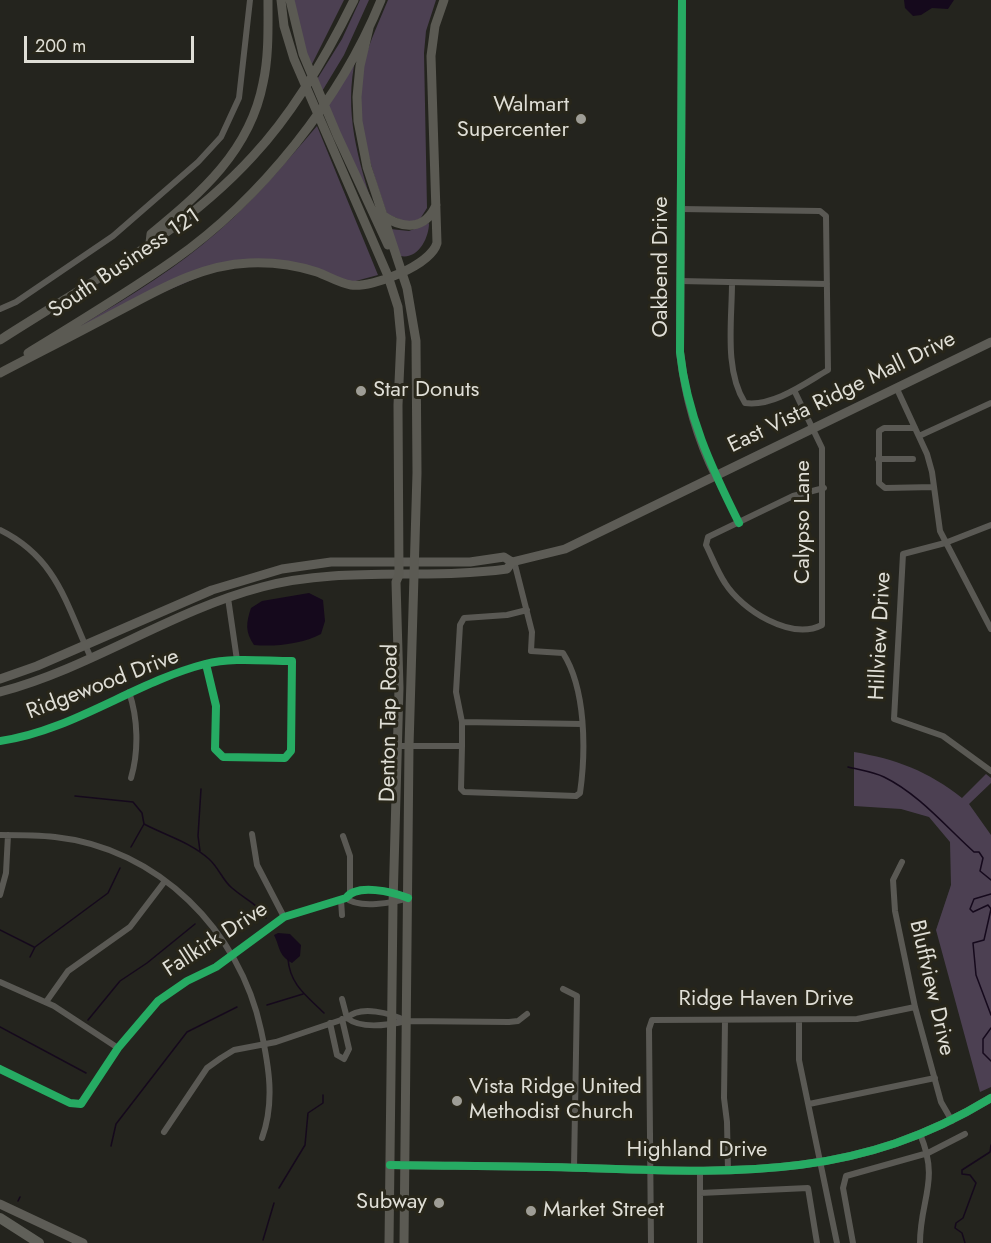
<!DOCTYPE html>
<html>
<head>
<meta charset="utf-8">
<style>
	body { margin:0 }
	#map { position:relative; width:991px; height:1243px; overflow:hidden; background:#24241e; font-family:Jost,sans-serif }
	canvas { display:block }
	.scale { position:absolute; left:24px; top:36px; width:170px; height:27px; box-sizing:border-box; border:3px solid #dfded6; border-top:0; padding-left:8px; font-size:18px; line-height:21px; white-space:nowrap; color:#dfded6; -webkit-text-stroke:4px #28261a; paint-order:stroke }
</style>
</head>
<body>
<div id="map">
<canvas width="991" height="1243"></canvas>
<div class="scale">200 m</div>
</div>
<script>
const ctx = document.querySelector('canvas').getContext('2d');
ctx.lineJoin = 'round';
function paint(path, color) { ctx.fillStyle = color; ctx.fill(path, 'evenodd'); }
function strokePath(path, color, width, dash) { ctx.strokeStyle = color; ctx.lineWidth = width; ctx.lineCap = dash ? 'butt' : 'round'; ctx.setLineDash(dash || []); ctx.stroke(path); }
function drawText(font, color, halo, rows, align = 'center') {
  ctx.font = font + ' Jost,sans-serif'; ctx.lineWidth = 6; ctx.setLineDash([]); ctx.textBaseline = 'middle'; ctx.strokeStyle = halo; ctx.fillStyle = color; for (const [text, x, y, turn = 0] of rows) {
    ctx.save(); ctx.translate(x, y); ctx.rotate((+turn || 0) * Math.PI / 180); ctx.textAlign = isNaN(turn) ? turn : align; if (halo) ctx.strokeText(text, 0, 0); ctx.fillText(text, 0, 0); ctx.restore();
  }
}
const green = new Path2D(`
	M292,0H344L310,68Z
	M360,0H369L344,55L321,93L316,81L342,39Z
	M388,0H436L426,31L424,53L427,208L420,219L408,223L387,214C370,162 348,107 367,52C373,34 381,17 388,0Z
	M356,56C343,112 358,159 375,213L329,111V103Z
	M317,126L378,275L352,282L320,271L232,263L72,331C116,304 162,278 202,245C245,211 281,168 317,126Z
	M429,223C429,238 418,260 400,256L390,229L409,231Z
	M854,752C896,759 928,771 962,798L986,774L991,778V783L969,804L991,835V1087L980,1092L936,930L951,885L950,842L929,817L901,809L854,806Z`);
const water = new Path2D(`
	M904,0H954L948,9L932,8L921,15L913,16L905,8Z
	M309,593L323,600L325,621L321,634C303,644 274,647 254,645C245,632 246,623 251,608L262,601Z
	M278,933L290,934L301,945L300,956L292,963C278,955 280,947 274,935Z`);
const stream = new Path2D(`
	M848,767C860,770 874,772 884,777C919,794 947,828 974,852H979L983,858L980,871L991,880
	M75,796L133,802L142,813L144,824C167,836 190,842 209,859C219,868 223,881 232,888C247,901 253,900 266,918
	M131,847L144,824
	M200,851L198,836L201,789
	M991,894L974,899L970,909L973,912L988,905L991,909L984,940L973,943L976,975L991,1015
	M0,930L34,947
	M30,957L35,947L108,893L120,868
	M288,959C290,985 307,996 324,1013
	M267,1005L303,994
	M88,1020L120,981L147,963L195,924
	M0,1027L86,1073
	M991,1028L983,1039V1053L991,1061
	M111,1146L116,1124L187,1032L237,1007
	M279,1188L305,1145L308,1113L323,1103V1095
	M18,1201L20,1197
	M263,1240L274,1203
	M965,1243L962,1233L955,1228L956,1223L963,1218L976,1183L970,1175L962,1174V1170L990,1152L991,1145`);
const minor = new Path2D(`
	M680,209L820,211L826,216L828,370C804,384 773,407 745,403C724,370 732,320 732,283
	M680,281L827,284
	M0,309L16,302L113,236L198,162L221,137L239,98L250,0
	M897,389L927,454L932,472L940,531L991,629
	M794,390L822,448V625C791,641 742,610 725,583C717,571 712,557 706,545L708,537L793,496L824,488
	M915,428H884L879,431V483L885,488L934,487
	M919,436L991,403
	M878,459H913
	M716,477L739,523
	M991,525L945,543L903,554L894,719L943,736L991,771
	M0,530C57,558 66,604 91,658
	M228,598L237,660
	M129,692C138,718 139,751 131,778
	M462,722L582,724
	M0,741C72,731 135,682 205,664C233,657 264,661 292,661L291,751L285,758L223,757L215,749L216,706L206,664
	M397,746H462V722L456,692L460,625L464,618L507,615L527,610
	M462,746L461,789L464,792L576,796L580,793C586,751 586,689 563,653L531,651L532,632L514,561
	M252,834L257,865L284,917
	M0,835C18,835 37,835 55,837C158,848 240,931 261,1030C269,1067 275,1102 262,1138
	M343,836L350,856V893
	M902,862L893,880L895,911L915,1007L941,1102L952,1121
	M0,895L6,873L8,835
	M346,898C358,909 394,903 408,898
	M341,900L342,915
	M0,982L54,1006L118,1048
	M563,989L577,996L574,1168
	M342,999L347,1018C362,1030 389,1025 406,1021L509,1022L518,1021L527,1014
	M46,1002L68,971L130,927L165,881
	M725,1020L724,1098L727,1122L728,1171
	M799,1021V1060L837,1243
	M330,1023L337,1055L344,1059L349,1049L342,1019
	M0,1069L70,1103L81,1104L118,1048L158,1001L187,981L216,967L284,917L346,898C357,883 393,892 408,898
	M809,1104L935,1078
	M164,1132L207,1068L221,1058L234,1050L276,1042L347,1018C360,1005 391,1013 406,1021
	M920,1134C940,1181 920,1199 920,1243
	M700,1193L808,1188L817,1243
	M651,1243C651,1171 649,1100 649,1029L652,1020L857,1019L915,1007
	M700,1243V1171
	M853,1243L843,1188L846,1176L928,1153L965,1134`);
const tertiary = new Path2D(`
	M682,0L680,352C685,396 696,437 716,477
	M390,1165C455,1166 520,1166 586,1168C736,1173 857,1180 991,1098`);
const secondary = new Path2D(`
	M0,679L37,666L212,590L282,569L331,562H470L504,557L512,562L565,549L991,342
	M0,692C91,668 171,611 262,587C341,566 426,580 507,569L512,562
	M0,1204L83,1243`);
const primary = new Path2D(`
	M281,0L284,26L294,59L388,276L398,307L401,338L398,405L399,575L396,582L399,688L393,904L389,1243
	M290,0L303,54L337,135L388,245
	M369,28L360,66L357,97L358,121L367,167L407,288L416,341L417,473L409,746L404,1243
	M382,215C402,229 425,231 436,205
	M150,243L151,234C201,193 250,151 263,83C269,56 268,27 268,0
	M0,340C87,284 183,233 253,156C295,111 327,55 354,0
	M28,353C77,323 127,293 174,260C261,199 341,99 381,0
	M0,373C38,353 76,334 113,314C157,291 199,265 249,263C271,262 295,265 317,272C328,276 339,283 351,285C373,288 431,265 437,243L431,56L435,26L444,0`);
const motorway = new Path2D(`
	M0,1218L39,1243`);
const cycleway = new Path2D(`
	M682,0L680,352C687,415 711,467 739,523
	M0,741C72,731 135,682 205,664C233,657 264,661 292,661L291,751L285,758L223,757L215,749L216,706L206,664
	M0,1069L70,1103L81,1104L118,1048L158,1001L187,981L216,967L284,917L346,898C357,883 393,892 408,898
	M390,1165C455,1166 520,1166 586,1168C736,1173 857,1180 991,1098`);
const markers = [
	[581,119,6,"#9e9d96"],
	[361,391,6,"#9e9d96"],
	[457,1101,6,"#9e9d96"],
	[439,1203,6,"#9e9d96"],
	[531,1211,6,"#9e9d96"]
];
const poiNames = [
	["Walmart",569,106,"right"],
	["Supercenter",569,131,"right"],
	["Star Donuts",373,391],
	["Vista Ridge United",469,1088],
	["Methodist Church",469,1113],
	["Subway",427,1203,"right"],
	["Market Street",543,1211]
];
const streetNames = [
	["South Business 121",125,264,-34],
	["Oakbend Drive",662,267,-90],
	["East Vista Ridge Mall Drive",842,393,-26],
	["Calypso Lane",804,522,-90],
	["Hillview Drive",881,636,-87],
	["Ridgewood Drive",103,685,-21],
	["Denton Tap Road",390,723,-89],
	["Fallkirk Drive",216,940,-33],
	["Bluffview Drive",931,988,77],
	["Ridge Haven Drive",766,1000],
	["Highland Drive",697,1151]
];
paint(green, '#4c4052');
paint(water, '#15091c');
strokePath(stream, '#15091c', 1.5);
strokePath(minor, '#5a5954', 6);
strokePath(tertiary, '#5a5954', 8);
strokePath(secondary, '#5d5c56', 9);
strokePath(primary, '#5b5a53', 9);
strokePath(motorway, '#606059', 10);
strokePath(cycleway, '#26ab63', 8);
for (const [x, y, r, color] of markers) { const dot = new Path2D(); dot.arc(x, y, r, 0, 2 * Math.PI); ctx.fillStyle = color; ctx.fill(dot); strokePath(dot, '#28261a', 2); }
drawText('22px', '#dfded6', '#28261a', poiNames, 'left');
drawText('22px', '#dfded6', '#28261a', streetNames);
</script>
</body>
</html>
